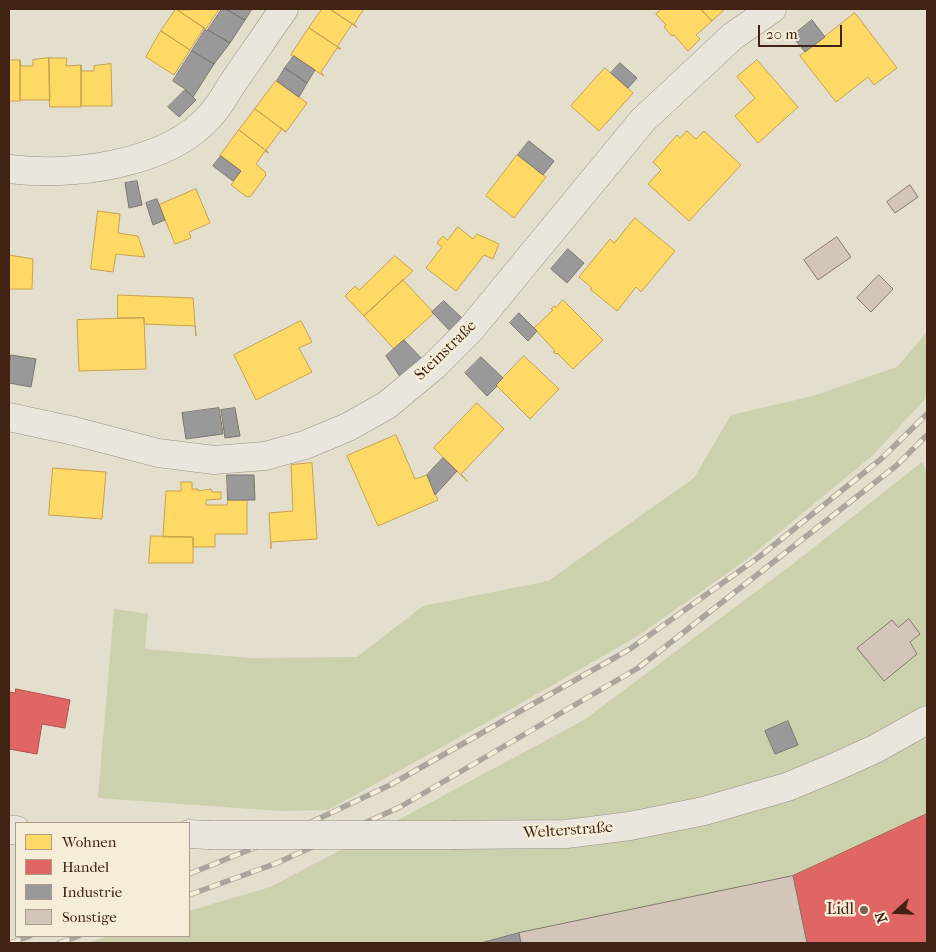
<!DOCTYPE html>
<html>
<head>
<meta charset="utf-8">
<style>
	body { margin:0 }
	#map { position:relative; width:936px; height:952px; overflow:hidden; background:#e4decc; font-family:"IM FELL French Canon",serif }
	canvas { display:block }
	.frame { position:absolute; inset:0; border:10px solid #402313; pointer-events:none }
	.legend { position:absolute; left:15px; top:822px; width:175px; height:115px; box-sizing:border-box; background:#f5edd7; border:1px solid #ad9c89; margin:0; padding:6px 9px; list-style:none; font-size:15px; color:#402313 }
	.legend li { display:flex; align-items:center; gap:10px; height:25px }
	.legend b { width:25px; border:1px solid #ad9c89 }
	.north { position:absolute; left:871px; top:887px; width:50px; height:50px; -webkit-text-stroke:4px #f5edd7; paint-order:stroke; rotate:250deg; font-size:14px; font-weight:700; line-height:20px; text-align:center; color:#402313 }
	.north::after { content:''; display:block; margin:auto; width:18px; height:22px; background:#402313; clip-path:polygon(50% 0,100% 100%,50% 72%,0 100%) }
	.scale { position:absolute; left:758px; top:25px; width:84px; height:22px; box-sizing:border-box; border:2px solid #402313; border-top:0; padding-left:6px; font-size:15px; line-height:18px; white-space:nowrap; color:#402313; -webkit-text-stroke:4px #f5edd7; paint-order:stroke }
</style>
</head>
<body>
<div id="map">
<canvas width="936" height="952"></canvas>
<div class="frame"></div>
<ul class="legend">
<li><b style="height:14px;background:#ffd966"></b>Wohnen</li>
<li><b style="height:14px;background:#e06666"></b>Handel</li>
<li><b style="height:14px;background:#999"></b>Industrie</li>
<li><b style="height:14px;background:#d3c5b7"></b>Sonstige</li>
</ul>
<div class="north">N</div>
<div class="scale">20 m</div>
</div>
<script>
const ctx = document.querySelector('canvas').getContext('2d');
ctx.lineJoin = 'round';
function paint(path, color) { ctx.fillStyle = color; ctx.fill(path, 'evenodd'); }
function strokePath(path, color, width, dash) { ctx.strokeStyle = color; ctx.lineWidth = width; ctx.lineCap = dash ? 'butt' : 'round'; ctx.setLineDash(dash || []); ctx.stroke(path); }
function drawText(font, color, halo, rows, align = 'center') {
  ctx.font = font + ' "IM FELL French Canon",serif'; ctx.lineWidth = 5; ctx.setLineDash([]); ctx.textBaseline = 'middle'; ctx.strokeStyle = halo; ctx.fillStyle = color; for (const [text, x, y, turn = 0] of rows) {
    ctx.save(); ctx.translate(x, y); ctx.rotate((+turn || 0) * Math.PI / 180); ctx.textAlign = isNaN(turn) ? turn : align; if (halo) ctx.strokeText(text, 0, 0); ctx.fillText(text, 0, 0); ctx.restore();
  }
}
const green = new Path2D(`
	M927,332V397L873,455L746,560L636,637L516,706L328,810L280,811L98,798L114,609L148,614L145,649L251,658L357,657L423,606L548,581L694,478L731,415L813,396L897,367Z
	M922,462L927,472V814L793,876L519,933L481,943H88L108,936H189V911L270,887L385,827L584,720L789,567ZM909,619L920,634L910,642L917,654L884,681L857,648L892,620L898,627ZM788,722L798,745L775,754L766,731Z`);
const homes = new Path2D(`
	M176,9L206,29L204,28L190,50L161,31Z
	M176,9L178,10L219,9L206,29Z
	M322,9H330L357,27L352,24L337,47L341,49L309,28Z
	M330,9H364L354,24L357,27Z
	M662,9H701L712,21L696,35L700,39L688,51L674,35L672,36L664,27L666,25L656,14Z
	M701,9H725L712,21Z
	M855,13L897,68L874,85L868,77L836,102L800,56Z
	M309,28L341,49L337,48L321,72L324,76L291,55Z
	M161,31L190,50L174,75L146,57Z
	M49,58H67L66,66L81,65V107H50Z
	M49,58L50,100H20V60L21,66H33V60Z
	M9,60H20V101H9Z
	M757,60L798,107L758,143L735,116L755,98L737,77Z
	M111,64L112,106H81V65V71H94V66Z
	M605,68L633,93L599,131L571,106Z
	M276,81L307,103L286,132L255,109Z
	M255,109L286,132L282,129L266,150L269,153L239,130Z
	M239,130L269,153L265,151L256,164L265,172L266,175L251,196L247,197L231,185L241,171L220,156Z
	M687,131L696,139L704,131L741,165L689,221L648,184L661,170L653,162L677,135L680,138Z
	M517,155L546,177L514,218L486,196Z
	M196,189L210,223L189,232L191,238L175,244L159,205Z
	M98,211L120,214L118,233L138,236L145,257L116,254L113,272L91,269Z
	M635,218L675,251L641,292L636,287L617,311L590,289L592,288L579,277L610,239L614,243Z
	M458,227L473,239L477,234L499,244L493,259L484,255L456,291L426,268L442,247L437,243L443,236L447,240Z
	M9,255L33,259L32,289H9Z
	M395,256L413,271L364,316L345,296L355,286L359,290Z
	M403,280L434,313L394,349L364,316Z
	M118,295L193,298L196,336L195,326L144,324V318H118Z
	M563,300L603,340L573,369L557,353L556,354L553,352L555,351L534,328L553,310L551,309L554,306L556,307Z
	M144,318L146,369L79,371L77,320Z
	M301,321L312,342L299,348L312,372L256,400L234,355Z
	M524,356L559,389L530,419L496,385Z
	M477,403L504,429L461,474L468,482L434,448Z
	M396,435L415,479L427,475L438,500L378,526L347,456Z
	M312,463L317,539L271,542V549L269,513L293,511L291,465Z
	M53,468L106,472L102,519L49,515Z
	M181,482H192V489H198V491L211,489L212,492H221V499L206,500V505H227L228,500H247V534H215V547H193V537H163L166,491H181Z
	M151,536L193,537V563H149Z`);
const shops = new Path2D(`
	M16,689L70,700L65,728L42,724L37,754L9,749V692L15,693Z
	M927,814V943H807L793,876Z`);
const industry = new Path2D(`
	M222,9H226L245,20L230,43L208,30Z
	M226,9H252L245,20Z
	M812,20L825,37L805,52L792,36Z
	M205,30L207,31L208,30L230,43L214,64L192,51Z
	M192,51L214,64L193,97L185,89L173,81Z
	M294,56L315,70L307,83L285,68Z
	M620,63L637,78L628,88L611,73Z
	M285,68L307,83L299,97L277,81Z
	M185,90L196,100L179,117L168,107Z
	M529,141L554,161L543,175L518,155Z
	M221,156L241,171L233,181L213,166Z
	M137,181L142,205L129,208L125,183Z
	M157,199L165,220L153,225L146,203Z
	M568,249L584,263L567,283L551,269Z
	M444,301L465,321L452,333L432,312Z
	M519,313L537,331L528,341L510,323Z
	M404,340L423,360L401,378L386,356Z
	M11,355L36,359L31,387L9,383Z
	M481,357L503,378L496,385L497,386L487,396L465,373Z
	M219,408L223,434L186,439L182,413Z
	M235,408L240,436L225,438L221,410Z
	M443,458L457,471L435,495L427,475Z
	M227,475H254L255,500H228Z
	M788,721L798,745L775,754L765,731Z
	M519,933L521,943H481Z`);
const building = new Path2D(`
	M910,185L918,197L895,213L887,202Z
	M837,237L851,257L818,280L804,260Z
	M879,275L893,289L871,312L857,298Z
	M909,619L920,634L910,642L917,654L884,681L857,648L892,620L898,627Z
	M793,876L807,943H521L519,933Z`);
const minor = new Path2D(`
	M9,169C70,177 168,165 211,115C220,105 227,92 234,81C251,57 267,33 284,9
	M9,417L74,431L158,453L214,460L265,456L305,445L348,427L387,405L434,366L470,330L643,120L733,36L772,9
	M9,830H16
	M189,834L208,835
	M456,835L566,834L630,826L704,811L787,787L833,768L875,749L927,720`);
const rail = new Path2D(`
	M189,874L269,842L390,785L630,649L759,557L881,459L927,414
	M189,895L277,863L400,807L638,668L896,466L927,435
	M10,943L30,936
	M59,943L79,936`);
const minorBridge = new Path2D(`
	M208,835H456`);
const markers = [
	[864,910,5,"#796454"]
];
const streetNames = [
	["Steinstraße",446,351,-44],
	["Welterstraße",568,831,-4]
];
const poiNames = [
	["Lidl",854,910]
];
paint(green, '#cbd0ad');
paint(homes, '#ffd966');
strokePath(homes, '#c6a24d', 1);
paint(shops, '#e06666');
strokePath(shops, '#b0524d', 1);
paint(industry, '#999');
strokePath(industry, '#7e7671', 1);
paint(building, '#d3c5b7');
strokePath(building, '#82796e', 1);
strokePath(minor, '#9a9286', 29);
strokePath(minor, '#eae6de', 28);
strokePath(rail, '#aba59d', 5.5);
strokePath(rail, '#f5edd7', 4, [11]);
strokePath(minorBridge, '#9a9286', 29, []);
strokePath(minorBridge, '#eae6de', 28);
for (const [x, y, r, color] of markers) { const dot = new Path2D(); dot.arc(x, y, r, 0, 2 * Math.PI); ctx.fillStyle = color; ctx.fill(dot); strokePath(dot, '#f5edd7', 2); }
drawText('16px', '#402313', '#f5edd7', streetNames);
drawText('16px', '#402313', '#f5edd7', poiNames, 'right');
</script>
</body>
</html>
